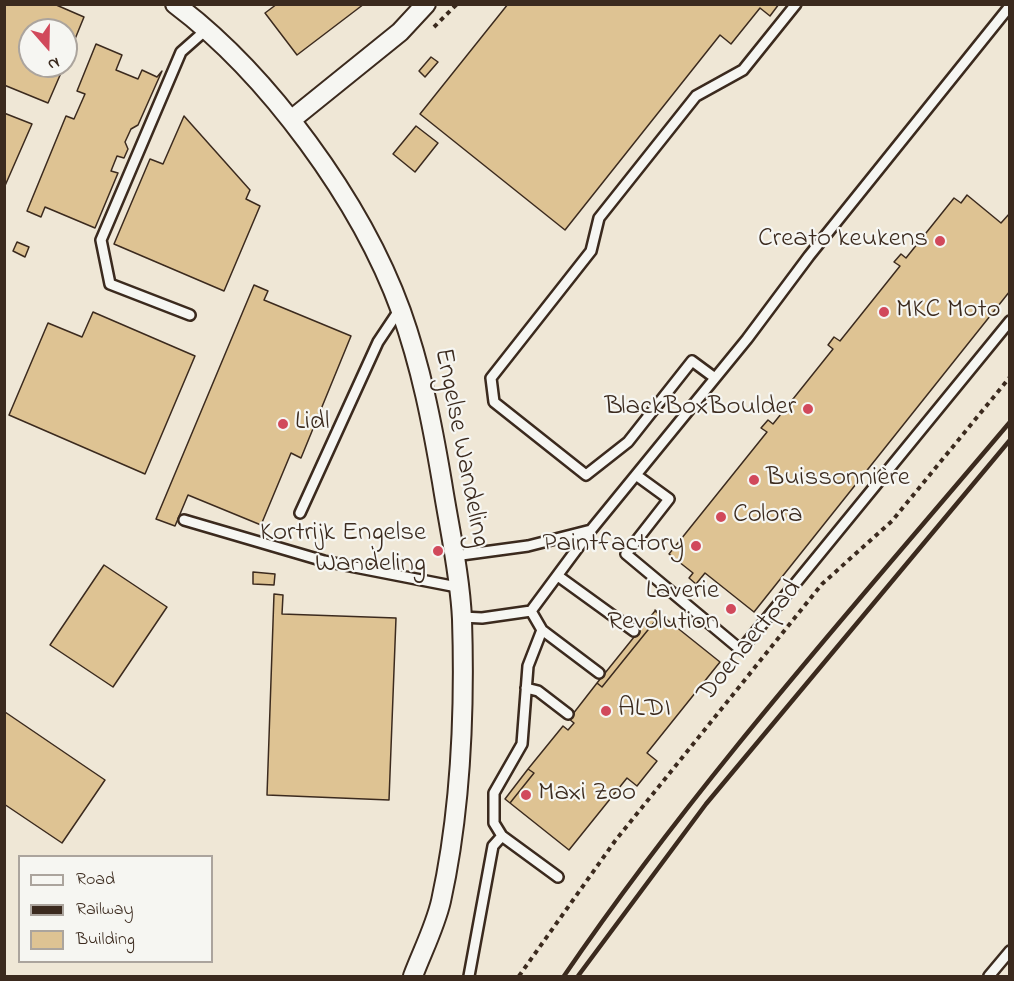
<!DOCTYPE html>
<html>
<head>
<meta charset="utf-8">
<style>
	body { margin:0 }
	#map { position:relative; width:1014px; height:981px; overflow:hidden; background:#efe7d6; font-family:"Indie Flower",sans-serif }
	canvas { display:block }
	.frame { position:absolute; inset:0; border:6px solid #3b2a1e; pointer-events:none }
	.legend { position:absolute; left:18px; top:855px; width:195px; height:108px; box-sizing:border-box; background:#f6f6f2; border:2px solid #aba49d; margin:0; padding:8px 10px; list-style:none; font-size:18px; color:#3b2a1e }
	.legend li { display:flex; align-items:center; gap:12px; height:30px }
	.legend b { width:30px; border:2px solid #aba49d }
	.north { position:absolute; left:18px; top:18px; width:60px; height:60px; box-sizing:border-box; background:#f6f6f2; border:2px solid #aba49d; border-radius:50%; rotate:160deg; font-size:16px; font-weight:700; line-height:24px; text-align:center; color:#3b2a1e }
	.north::after { content:''; display:block; margin:auto; width:21px; height:27px; background:#d1495b; clip-path:polygon(50% 0,100% 100%,50% 72%,0 100%) }
</style>
</head>
<body>
<div id="map">
<canvas width="1014" height="981"></canvas>
<div class="frame"></div>
<ul class="legend">
<li><b style="height:8px;background:#f6f6f2"></b>Road</li>
<li><b style="height:8px;background:#3b2a1e"></b>Railway</li>
<li><b style="height:16px;background:#dec393"></b>Building</li>
</ul>
<div class="north">N</div>
</div>
<script>
const ctx = document.querySelector('canvas').getContext('2d');
ctx.lineJoin = 'round';
function paint(path, color) { ctx.fillStyle = color; ctx.fill(path, 'evenodd'); }
function strokePath(path, color, width, dash) { ctx.strokeStyle = color; ctx.lineWidth = width; ctx.lineCap = dash ? 'butt' : 'round'; ctx.setLineDash(dash || []); ctx.stroke(path); }
function drawText(font, color, halo, rows, align = 'center') {
  ctx.font = font + ' "Indie Flower",sans-serif'; ctx.lineWidth = 4.5; ctx.setLineDash([]); ctx.textBaseline = 'middle'; ctx.strokeStyle = halo; ctx.fillStyle = color; for (const [text, x, y, turn = 0] of rows) {
    ctx.save(); ctx.translate(x, y); ctx.rotate((+turn || 0) * Math.PI / 180); ctx.textAlign = isNaN(turn) ? turn : align; if (halo) ctx.strokeText(text, 0, 0); ctx.fillText(text, 0, 0); ctx.restore();
  }
}
const building = new Path2D(`
	M4,4H54L84,17L66,61V30H30V66H64L48,103L4,85Z
	M277,4L312,5L364,4L297,55L265,13Z
	M508,4H779L770,16L760,8L731,44L720,35L565,230L420,114Z
	M96,44L122,55L116,70L138,79L142,70L157,77L162,71L138,125L131,129L125,142L128,149L124,158L117,156L111,171L118,173L95,228L45,207L41,217L27,211L66,116L74,119L85,94L77,91Z
	M431,57L438,62L425,77L419,71Z
	M4,113L32,124L4,188Z
	M184,116L250,190L246,199L260,206L224,291L114,244L150,159L163,164Z
	M416,126L438,143L415,172L393,154Z
	M967,195L1001,223L1010,213V291L754,612L705,573L696,584L689,578L693,573L669,554L767,432L761,428L768,420L773,424L833,349L828,345L834,337L840,341L900,266L894,262L901,254L906,258L954,198L961,203Z
	M17,242L29,247L25,257L13,251Z
	M254,285L268,291L264,300L351,336L301,458L291,453L261,525L188,495L175,526L156,519Z
	M93,312L195,356L145,474L9,415L48,323L82,337Z
	M104,565L167,607L113,687L50,645Z
	M253,572L275,574L274,585L253,584Z
	M274,594L283,595L282,614L396,618L389,800L267,795Z
	M655,610L720,662L647,753L657,761L637,786L627,778L569,850L510,803L534,773L528,769L563,726L568,730L574,723L569,719L597,683L602,687L660,615Z
	M655,611L660,615L602,687L597,683Z
	M5,712L105,780L62,843L4,804Z
	M528,769L534,773L510,803L505,799Z`);
const path = new Path2D(`
	M434,27L457,4
	M519,976L615,841L822,584L892,521L1010,377`);
const lane = new Path2D(`
	M190,315L110,284L101,240L181,52L207,29
	M715,378L692,361L628,442L586,475L494,402L491,378L591,251L599,218L696,96L743,70L796,4
	M636,475L669,499L626,554L741,650L1010,321
	M300,513L378,342L400,309
	M184,520L324,561L457,587
	M591,530L747,339L809,256L1010,6
	M454,556L528,546L591,530L531,611L482,618L462,617
	M558,576L634,631
	M531,611L542,630L599,673
	M542,630L528,666L522,744L494,793V823L502,836L558,877
	M526,688L538,691L568,714
	M469,976L493,846L502,836
	M989,976L1010,951`);
const street = new Path2D(`
	M175,4C268,74 361,201 401,311C421,367 432,423 442,482C449,527 460,574 462,619C465,713 461,810 441,901C435,927 422,952 413,976
	M291,120L400,32L426,4`);
const rail = new Path2D(`
	M564,976C697,781 857,603 1010,422
	M578,976L706,804L1010,440`);
const markers = [
	[940,241,6,"#d1495b"],
	[884,312,6,"#d1495b"],
	[808,409,6,"#d1495b"],
	[283,424,6,"#d1495b"],
	[754,480,6,"#d1495b"],
	[721,517,6,"#d1495b"],
	[696,546,6,"#d1495b"],
	[438,551,6,"#d1495b"],
	[731,609,6,"#d1495b"],
	[606,711,6,"#d1495b"],
	[526,795,6,"#d1495b"]
];
const poiNames = [
	["Creato keukens",928,241,"right"],
	["MKC Moto",896,312],
	["BlackBoxBoulder",796,409,"right"],
	["Lidl",295,424],
	["Buissonnière",766,480],
	["Colora",733,517],
	["Kortrijk Engelse",426,535,"right"],
	["Wandeling",426,566,"right"],
	["Paintfactory",684,546,"right"],
	["Laverie",719,593,"right"],
	["Revolution",719,624,"right"],
	["ALDI",618,711],
	["Maxi Zoo",538,795]
];
const streetNames = [
	["Engelse Wandeling",460,448,79],
	["Doenaertpad",751,642,-51]
];
paint(building, '#dec393');
strokePath(building, '#3b2a1e', 1.5);
strokePath(lane, '#3b2a1e', 14);
strokePath(street, '#3b2a1e', 22);
strokePath(path, '#3b2a1e', 4, [4.5, 4.5]);
strokePath(lane, '#f6f6f2', 9);
strokePath(street, '#f6f6f2', 18);
strokePath(rail, '#3b2a1e', 4.5);
for (const [x, y, r, color] of markers) { const dot = new Path2D(); dot.arc(x, y, r, 0, 2 * Math.PI); ctx.fillStyle = color; ctx.fill(dot); strokePath(dot, '#f6f6f2', 2); }
drawText('27px', '#3b2a1e', '#f6f6f2', poiNames, 'left');
drawText('27px', '#3b2a1e', '#f6f6f2', streetNames);
</script>
</body>
</html>
